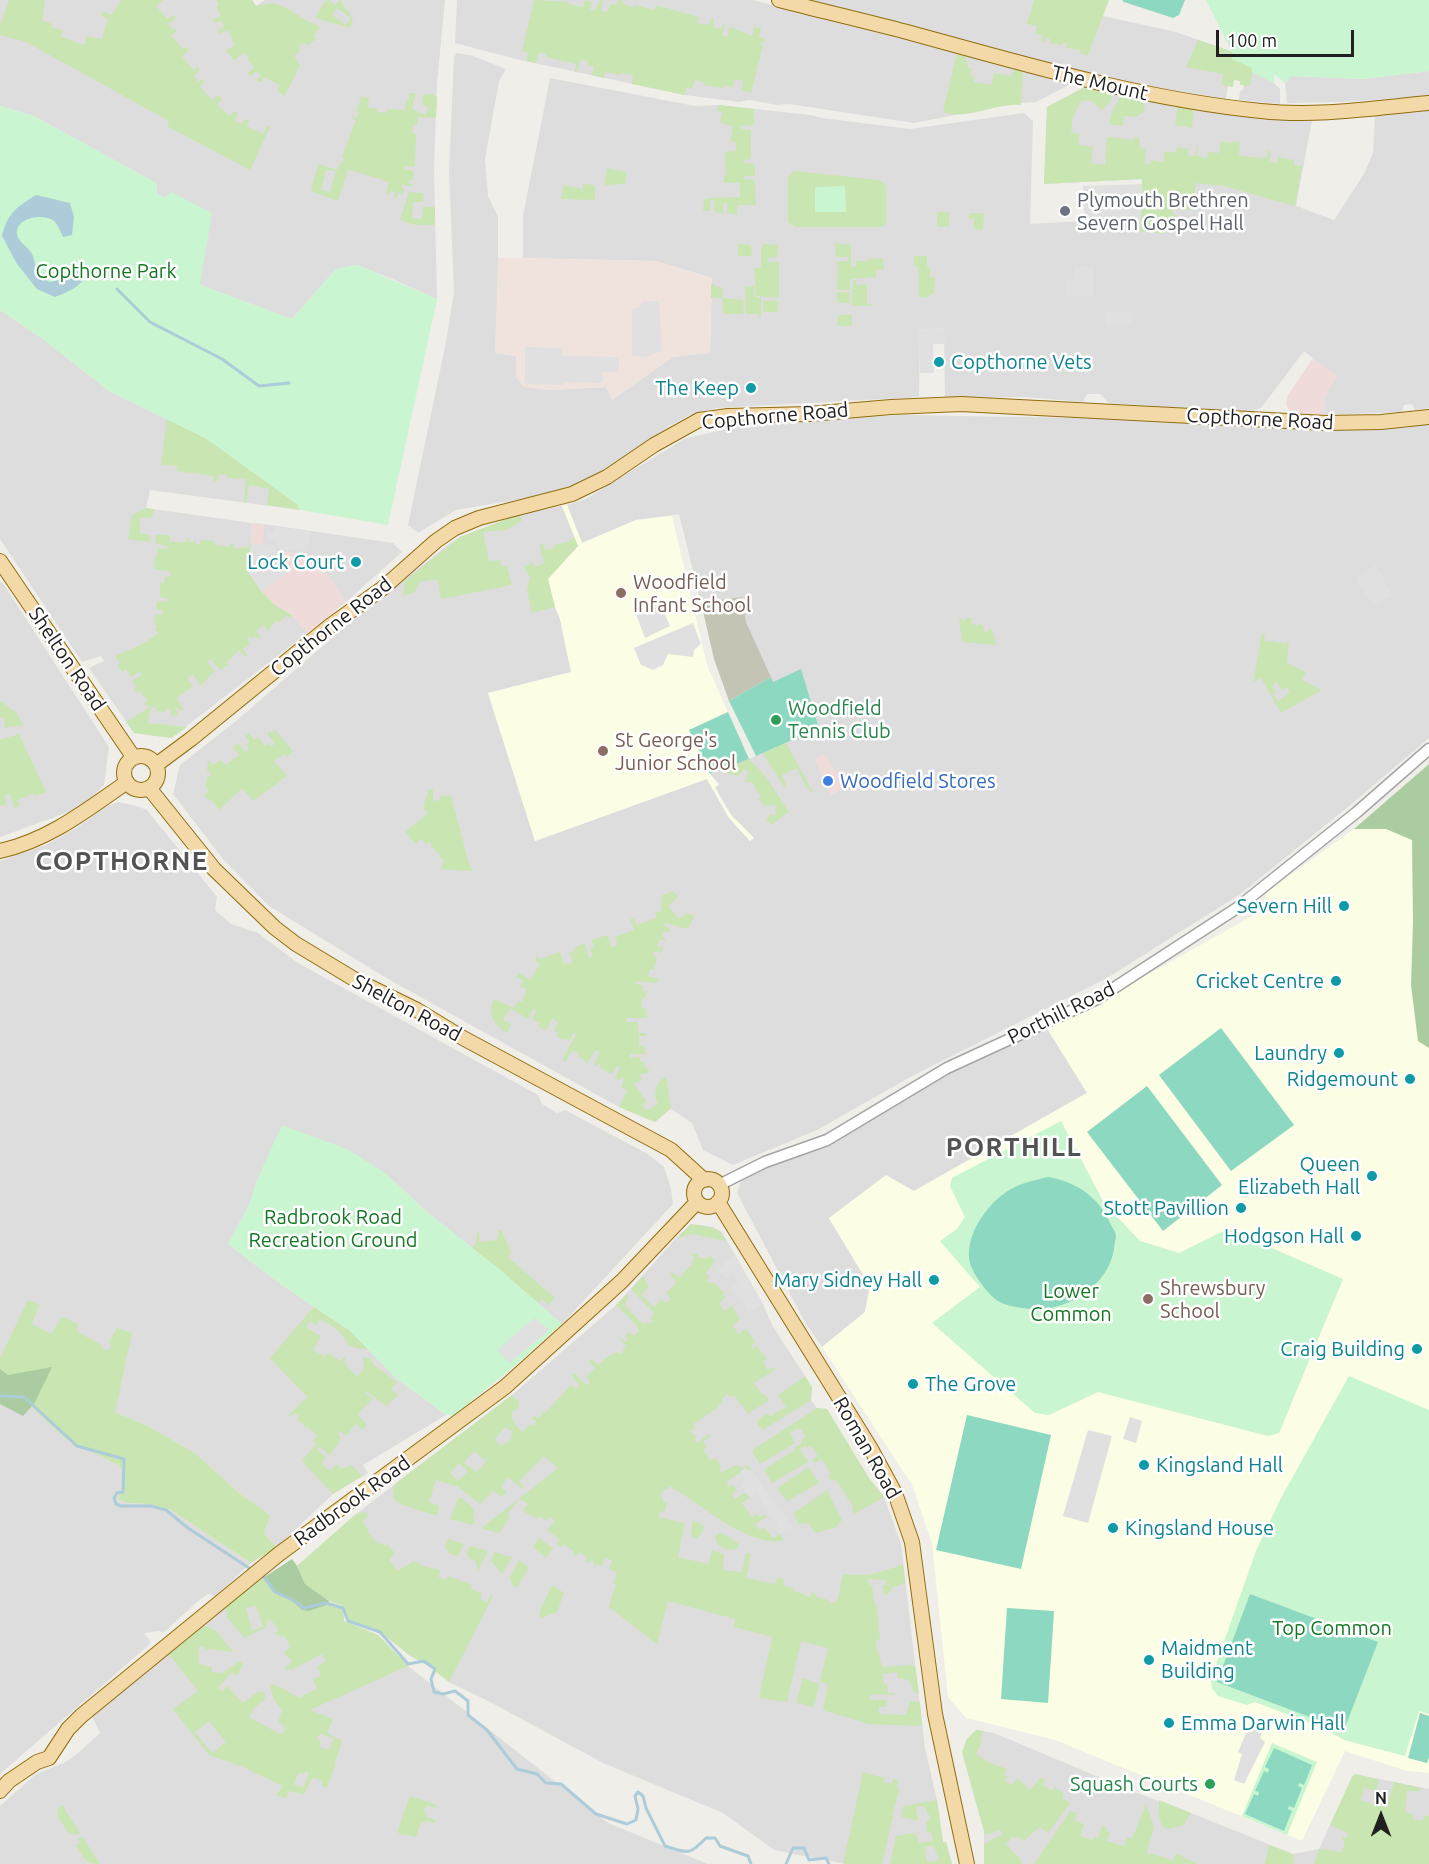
<!DOCTYPE html>
<html>
<head>
<meta charset="utf-8">
<style>
	body { margin:0 }
	#map { position:relative; width:1429px; height:1864px; overflow:hidden; background:#f0eee8; font-family:Ubuntu,sans-serif }
	canvas { display:block }
	.north { position:absolute; left:1351px; top:1786px; width:60px; height:60px; -webkit-text-stroke:4px #fff; paint-order:stroke; rotate:0deg; font-size:16px; font-weight:700; line-height:24px; text-align:center; color:#202020 }
	.north::after { content:''; display:block; margin:auto; width:21px; height:27px; background:#202020; clip-path:polygon(50% 0,100% 100%,50% 72%,0 100%) }
	.scale { position:absolute; left:1216px; top:30px; width:138px; height:27px; box-sizing:border-box; border:3px solid #202020; border-top:0; padding-left:8px; font-size:18px; line-height:21px; white-space:nowrap; color:#202020; -webkit-text-stroke:4px #fff; paint-order:stroke }
</style>
</head>
<body>
<div id="map">
<canvas width="1429" height="1864"></canvas>
<div class="north">N</div>
<div class="scale">100 m</div>
</div>
<script>
const ctx = document.querySelector('canvas').getContext('2d');
ctx.lineJoin = 'round';
function paint(path, color) { ctx.fillStyle = color; ctx.fill(path, 'evenodd'); }
function strokePath(path, color, width, dash) { ctx.strokeStyle = color; ctx.lineWidth = width; ctx.lineCap = dash ? 'butt' : 'round'; ctx.setLineDash(dash || []); ctx.stroke(path); }
function drawText(font, color, halo, rows, align = 'center') {
  ctx.font = font + ' Ubuntu,sans-serif'; ctx.lineWidth = 5; ctx.setLineDash([]); ctx.textBaseline = 'middle'; ctx.strokeStyle = halo; ctx.fillStyle = color; for (const [text, x, y, turn = 0] of rows) {
    ctx.save(); ctx.translate(x, y); ctx.rotate((+turn || 0) * Math.PI / 180); ctx.textAlign = isNaN(turn) ? turn : align; if (halo) ctx.strokeText(text, 0, 0); ctx.fillText(text, 0, 0); ctx.restore();
  }
}
const residential = new Path2D(`
	M0,0H252L256,6L265,0H445L437,83L434,169L437,299L390,278L357,265L336,269L292,319L200,285L172,192L165,198L157,194L156,183L34,116L0,106Z
	M457,0H753L1073,83L1036,102L1011,104L914,123L789,104L777,105L749,100L739,102L685,95L520,60L455,43Z
	M803,0H1109L1103,16L1176,32L1233,52L1226,99L1109,79Z
	M457,53L473,56L506,69L499,81L485,159L488,196L498,217V287L495,353L516,356V377L546,390L606,387L612,399L673,357L710,352L712,278L655,261L523,258V216L550,78L695,106L719,105L811,115L822,118L910,129L1024,113L1033,121L1030,224L1141,218L1142,179L1044,184L1047,107L1083,88L1275,117L1312,120L1296,206L1334,220L1364,174L1373,153L1375,114L1429,108V408L1415,410L1412,404L1404,405L1402,412L1325,415L1324,397L1337,377L1304,351L1261,408L1249,412L1109,403L1100,394H1087L1083,402L1026,397L945,398L944,328L920,330L919,397L716,408L690,415L669,426L596,477L562,492L456,510L418,533L408,525L446,342L454,292L449,171L454,57ZM788,177L795,227L788,222Z
	M1246,66L1253,72L1274,83L1280,89V104L1239,100L1240,91L1243,90Z
	M1429,71V96L1343,102L1287,103L1285,83L1290,76L1363,79Z
	M0,310L43,339L109,391L207,439L300,510L150,490L146,508L252,523L251,544L254,579L262,592L275,605L292,615L307,633L171,738L134,733L89,668L104,661L101,656L82,662L0,539Z
	M902,415L1429,424V738L1348,807L1239,895L1107,978L912,1076L817,1130L733,1165L703,1150L692,1123L671,1109L655,1122L619,1107L388,979L269,906L223,859L173,794L180,765L236,721L353,620L449,544L460,537L520,514L562,506L578,546L548,579L555,607L560,619L571,672L488,693L535,841L707,779L729,818L750,841L754,838L732,816L715,787L719,784L710,774L749,759L819,728L801,670L773,682L746,622L742,597L719,600L702,607L679,514L636,520L582,543L567,505L586,499L684,439L751,423ZM815,759L844,787L831,795Z
	M264,524L393,543L402,552L346,602L323,569L312,566L301,554L275,551L262,545Z
	M2,582L109,747L104,785L82,807L0,837V583Z
	M118,802L136,806L147,810L217,897L215,910L231,924L258,933L298,963L538,1095L542,1104L557,1113L565,1110L648,1154L664,1167L671,1189L673,1204L562,1324L499,1269L428,1213L385,1173L257,1180L250,1203L228,1244L279,1283L350,1331L397,1379L446,1415L363,1465L368,1473L333,1494L277,1547L264,1534L270,1515L239,1493L195,1453L148,1426L115,1412L0,1392V861L46,845L76,828L106,807Z
	M1046,1027L1088,1092L914,1191L829,1219L870,1286L865,1312L822,1347L806,1324L737,1193L741,1181L773,1165L828,1147L909,1096L951,1072L1008,1043Z
	M691,1224L713,1227L722,1232L763,1304L772,1325L812,1387L811,1400L817,1408L827,1409L869,1478L884,1497L901,1544L925,1748L937,1800L943,1842H946L952,1864H845L774,1850L723,1813L603,1763L492,1703L449,1682L430,1667L409,1655L378,1630L349,1620L343,1606L329,1601L297,1566L356,1514L512,1395L616,1305L679,1235Z
	M0,1404L23,1415L31,1407L66,1439L120,1466L126,1479L118,1499L127,1503L151,1504L171,1510L251,1563L215,1596L208,1594L197,1602L163,1633L159,1631L144,1633L150,1641V1644L0,1774Z
	M263,1578L274,1593L309,1611L327,1605L343,1609L344,1621L378,1635L408,1666L608,1823L708,1864H0V1806L36,1774L66,1762L78,1753L100,1733L92,1716L204,1626L227,1605Z
	M976,1730L994,1733L1134,1792L1191,1813L1293,1854L1319,1849L1352,1777L1355,1774L1429,1789V1864H984V1831L962,1752L967,1739Z`);
const commercial = new Path2D(`
	M1313,358L1337,377L1324,397L1325,415H1296L1289,411L1286,404L1288,395Z
	M252,523L264,524L263,545H274L275,551L301,554L312,566L323,569L346,602L307,633L292,615L275,605L262,592L248,572Z
	M826,754L844,787L831,795L815,759Z`);
const education = new Path2D(`
	M567,505L582,543L636,520L672,516L707,665L728,712L690,730L710,774L719,785L715,787L724,805L732,816L754,838L750,841L729,818L707,779L535,841L488,693L571,672L560,619L555,607L547,579L578,546L562,506Z
	M1429,764V1773L1407,1771L1345,1751L1302,1841L1055,1740L966,1718L948,1697L932,1543L912,1485L822,1347L865,1312L870,1286L829,1218L886,1175L914,1191L1087,1093L1046,1027L1099,1002L1261,911L1267,892L1365,821Z`);
const military = new Path2D(`
	M498,258L655,261L712,278L710,353L673,357L612,400L606,387L546,390L524,387L516,377V356L495,353Z`);
const construction = new Path2D(`
	M742,597L746,622L771,677L729,701L714,659L702,607L719,600Z`);
const grass = new Path2D(`
	M9,0H45L42,21L51,23V27L63,30L61,37L85,45L87,36L102,39L108,19L101,15L104,11L112,15L121,0H163L156,6L167,19L173,15L176,18L168,24L172,30L175,28L177,31L171,36L183,49L186,47L189,50L182,57L194,70L197,67L200,70L194,76L198,82L202,79L205,82L200,87L212,100L218,95L222,99L217,105L230,116L234,111L238,114L235,120L241,124L245,119L249,120L247,126L263,134L267,126L270,127L250,170L167,126L169,121L26,42L0,35V26Z
	M217,0H252L256,6C276,0 281,5 298,15C305,20 313,23 320,27L314,36L316,39L308,45L305,43L298,46L300,51L294,56L300,65L285,96L277,91L280,85L264,77L261,82L257,81L261,75L256,71L251,76L247,74L254,67L247,59L249,57L244,52L234,61L226,50L235,46L228,30L219,34L218,30L224,27L221,20L215,23L212,20L221,16L216,6L219,5Z
	M329,0L335,5L340,0L353,19L350,28L315,18L325,1ZM337,8L351,18L346,25L332,15Z
	M534,0L568,2V4L583,7L585,0L592,2L590,10L595,11L600,0H603L601,11L607,12L610,4L616,5L618,0H623V4L634,7L635,5L654,10L656,5L699,17L697,23L709,25L711,18H714L713,27L721,29L723,24L725,25L722,35L727,37L730,27L752,36L754,27L761,28L759,37L765,39L764,42H762L761,45L763,46L751,93L741,90L743,81L735,79L733,88L724,85L723,88L703,85L704,82L695,80L692,89L687,87L685,95L632,84L633,75L621,73L620,75L605,72L604,78L592,75L594,67L587,65L588,61L580,60L577,72H575L576,64L546,57V54L539,52L536,63L526,61L528,52L522,51Z
	M1034,0H1109L1088,55L1080,53V50L1066,48L1067,43L1063,42L1062,45L1049,43L1050,39L1047,37L1044,42L1041,41L1042,35L1035,33L1037,26L1027,24Z
	M1198,40L1233,52L1253,68L1250,86L1240,85V81L1234,80L1233,87L1222,85L1223,74L1186,67Z
	M957,53L965,55L968,68H972L970,76L974,77V82L991,85L994,73L1011,76L1016,68L1023,69L1021,105C996,102 967,121 943,112Z
	M1090,87L1113,92L1110,102L1102,110L1090,100L1081,101L1073,117L1071,132L1080,134L1078,145L1093,147L1091,163L1105,165L1107,138L1111,137L1134,140L1135,137H1139L1140,148L1146,149L1144,163L1151,164V160L1163,162L1165,151L1176,153L1177,147L1189,149L1188,155L1195,156L1197,145H1198L1197,156L1207,158L1208,152L1219,153L1221,141L1231,143L1233,141L1240,142L1239,156L1266,158L1268,150L1271,151L1269,161L1277,163L1278,156L1281,158L1295,160L1294,165L1302,166L1295,206L1224,186L1196,183L1192,210L1178,207L1177,210H1173V214L1176,215V217H1172L1170,221L1162,220L1160,229L1165,230L1164,234L1140,231L1142,179L1044,184L1047,107L1083,88Z
	M409,93H416L412,107L414,110L425,115L429,107L422,104L423,94H432L437,97L436,118L418,117L417,125H413L412,133L416,134L415,167L405,166L404,169L414,171L413,180H409V184H412V187L402,184L401,187L404,189L403,194L398,192L396,199L394,198L395,192L390,191L389,195L386,194L389,182L348,169L338,201L313,192L311,189L319,164L337,170L341,162L344,161L345,159L342,157L356,120L351,118V117L357,118L359,112L356,111L361,99L359,96L369,98L368,108H377V112L387,113V109L405,110L406,100H409ZM326,170L336,171L330,192L321,190Z
	M1122,94L1142,98L1145,111L1136,117L1124,116L1123,126L1109,124L1111,113Z
	M1178,104L1194,107L1192,128L1175,125Z
	M719,105L754,109V125L741,126V129L751,130V159L744,160V163L755,164V176H744V179L753,180L755,182L756,205H737V215L727,213V203H723V214L715,212L714,200L710,201L711,211H703L704,200L707,198L740,197V183H724V176L726,175L725,152L736,151V143L732,142L731,138L733,126L720,123L722,112L717,111Z
	M607,168L627,172L625,184L604,185Z
	M794,171L879,180L886,186V223L883,227H795L788,222V177Z
	M583,184L595,185V200L561,199L564,185L583,189Z
	M409,192L424,193L423,202H413L412,218L422,219L423,207H435V225H415L400,220Z
	M937,212H949V227H937Z
	M969,213H984L983,230L974,229V219H969Z
	M835,243L851,245V267H856V259L858,261H869L870,259L883,258L884,269L876,270V277L850,279V290H837L838,267L836,262L848,261V257H836Z
	M738,244L751,245L752,256H738Z
	M764,244L778,245V257L768,258V262H779V298L756,296L754,268H761V248Z
	M914,256H927V267L930,268V277H935L934,293L927,298L919,297L918,268L914,265Z
	M853,280H856V285L867,284V304H873V306H852Z
	M711,284H715V287H722L723,298L743,300L744,314H723L722,298H711Z
	M745,286H754L755,297L761,298V317H759V314H746Z
	M836,292H850V303H838Z
	M763,301H778V312H763Z
	M839,315H852V326H837Z
	M167,419L207,439L297,504L300,510L267,505L269,489L249,485L246,503L244,502L246,479L227,478V475L219,474L217,481H213V476L176,471L177,466L161,465Z
	M145,508L154,509L152,517L140,518V533L150,535L149,542L128,539L132,515Z
	M520,514L521,522L506,530L483,532L489,561L500,560L501,566H507L512,585L441,599L438,579L419,582L415,592L403,596L405,581L460,537Z
	M156,535H170V542H186L187,538H189V542H194L196,539V544H200L201,540L215,541V545L229,547L230,544H234V548L238,549L239,547L248,548L251,540L248,572L262,592L275,605L293,616L289,618L287,615L278,623L276,621L268,631L263,625L256,631L261,637L258,639L255,636L252,639L250,636L247,638L250,644L243,649L248,656L246,657L239,650L227,662L228,665L220,670L211,659L207,662L215,671L200,686L193,674L187,678L193,686L177,698L183,709L181,711L177,707L175,708L178,714L171,717V710L166,709L165,712L156,711V708L151,707L148,723L187,727L171,738L134,733L126,722L150,707L144,704L147,700L140,691L137,693L134,689L136,687L132,681L141,675L140,672L131,677L126,669L122,672L117,665L120,663L115,656L142,644L159,633L155,629L157,626L154,623L155,614L162,615L163,611L156,609L157,601L168,602L169,599L160,597V584L158,583H164L165,576L170,577L171,572L154,569L155,556H158L157,548L167,549L168,546L155,543Z
	M574,537L578,546L548,579L555,607L532,613L527,590L530,577L524,566L533,563L535,567L544,563L539,545L543,544L545,550L554,548V545L571,541V538Z
	M969,617L972,619L971,623L977,626L979,623L984,626L983,630L987,632L989,628L993,631L996,645L962,642L959,618L963,621Z
	M1262,633L1265,634L1264,641L1273,642L1275,637V642L1286,644L1289,638L1287,663L1306,672L1302,680L1322,690L1281,713L1261,678L1253,682ZM1277,682L1282,690L1287,687L1290,692L1278,701L1273,694L1276,692L1272,686Z
	M0,701L17,713L23,725L4,728L5,718L0,717Z
	M275,730L293,751L287,757L284,754L274,761L287,776L253,801L242,788L219,810L211,799L209,801L204,795L209,791L206,787L207,777H210V772H207L208,760L213,765L221,760L226,765L239,755L233,747L238,743L245,752L249,749L246,745L250,742L245,736L249,733L254,740L258,737L265,746L269,743L272,746L275,744L267,733L270,731L272,733Z
	M19,734L46,792L35,796L34,793L18,800L20,806L14,808L10,794L5,795L6,805L0,806V740Z
	M786,743L813,792L811,793L808,787L806,788L797,768L782,775L786,785L784,787L763,753Z
	M749,759L766,777L789,812L771,825L766,819L771,814L774,816L777,813L775,810L777,807L774,804L771,806L769,804L766,807L759,799L761,796L754,788L755,786L750,781L747,783L745,781L748,779L746,776L749,773L745,769L737,777L732,773L730,775L725,770Z
	M429,789H433V801L440,800V796L451,795L469,864L473,871L433,869H441L444,859H440L441,857L429,842L426,844L421,839L416,844L405,832L428,813L423,807Z
	M673,891L678,897L668,906L679,919L687,913L694,916L688,929L665,923L664,926L671,929L669,932L664,931L662,937L666,939L665,941L660,939L657,946L664,948L661,953L654,951L653,956L657,957L654,970L650,969L648,976L658,979L657,983L636,981V984L643,985L642,991H647L645,999H642L641,1007L645,1008L647,1018H626V1022H638V1033H646V1036H639V1046H644L645,1054H630V1058L640,1057V1062H644L645,1068H649L648,1073L638,1075L642,1079L634,1084L647,1102L643,1104L645,1109L648,1110L658,1103L655,1097L656,1087L662,1079L666,1077L671,1108L655,1122L619,1107L627,1090L621,1087L624,1078L621,1077L619,1080L615,1078L620,1067L617,1066L612,1074L600,1068L601,1064L599,1063L597,1066L594,1065L600,1052L595,1050L587,1064L586,1061L577,1056L579,1054L572,1050L565,1062L562,1060L576,1034L573,1033L569,1041L564,1038L563,1040L557,1037L558,1033L554,1030L558,1022L552,1018L546,1031L538,1026L540,1023L532,1019L536,1010L533,1009L528,1019L510,1008L503,1020L511,1024L507,1033C495,1026 486,1014 494,999L514,1008L518,1001L522,1002L527,989L520,986L523,981L516,977L519,973L530,980L540,964L535,960L537,956L540,959L560,952L564,964L573,963L569,953L576,950L575,947L585,943L589,958L593,956L590,949L594,947L591,940L608,935L611,947L618,945L615,937L634,930L630,919L634,918L636,925L657,918L655,913L661,911L662,895Z
	M691,1224C707,1227 719,1225 726,1241L693,1234L677,1238Z
	M499,1230H501L511,1252L508,1257L555,1298L548,1305L542,1299L538,1303L499,1269L472,1248L476,1243L477,1231L479,1232L480,1242L497,1240Z
	M690,1253L698,1254V1257L707,1259L708,1256L713,1257V1260H716L706,1273L709,1277L707,1280L710,1284L713,1282L725,1293L723,1295L726,1297L719,1303L724,1311L732,1306L740,1319L733,1326L738,1334L746,1329L755,1342L751,1345L753,1349L757,1346L767,1359L763,1362L768,1370L774,1367L776,1369L754,1383L762,1395L764,1394L769,1400L748,1414L735,1396L730,1397L728,1394L721,1399L723,1402L718,1405L719,1407L693,1424L695,1427L691,1431L696,1437L694,1441L698,1442L709,1434L711,1436L703,1441L706,1447L703,1450L710,1460L716,1458L721,1467L719,1471L720,1473L736,1465L743,1468L747,1465L751,1469L748,1471L745,1468L741,1470V1472L726,1482L729,1487L733,1485L737,1491L732,1494L735,1499L746,1492L750,1498L742,1503L752,1517L757,1514L759,1517L765,1515L767,1516L755,1524L759,1530L764,1527L773,1538L780,1534L784,1540C745,1548 702,1503 669,1486L668,1489H664L663,1493L661,1494L660,1496L663,1498V1502L667,1503L665,1512L660,1511L658,1517L685,1523L678,1557L708,1564L712,1550L724,1554L723,1570L742,1572L746,1553L751,1554L746,1578L775,1584L777,1578L784,1579L783,1586L793,1588V1591L805,1594V1596L810,1597L811,1592L816,1594V1597L829,1600V1603H834L838,1598L843,1574C868,1577 880,1573 903,1564L905,1583L893,1587L887,1594L884,1595L883,1585H887L886,1580L868,1579L869,1585H872L874,1601L877,1608L880,1640L875,1641L882,1667L915,1665L919,1694L913,1691L909,1680L898,1678L897,1672L883,1674L884,1684H887L888,1693H894L895,1695L871,1694L870,1700H887V1707H879V1714L906,1715L910,1701L920,1702L922,1726L868,1724L823,1710L828,1684L820,1682L828,1648L801,1641L787,1702L759,1698L772,1637L734,1627L735,1619L668,1601L657,1644L609,1607L616,1584L613,1583L617,1572L609,1569L612,1560L605,1558L602,1566L596,1564L594,1568V1562L592,1560L588,1563L585,1561L587,1557L579,1552L577,1555H573L574,1552L564,1544L561,1547L557,1544L559,1539L547,1530L555,1521L550,1517L547,1521L540,1516L537,1519L531,1515L530,1516L523,1510L528,1504L520,1499L507,1514L510,1517L499,1533L483,1529V1527L558,1468L544,1456L519,1481L524,1487L522,1489L508,1477L501,1487L507,1492L501,1497L493,1491L480,1504L456,1485L455,1486L436,1480L429,1502L439,1506L437,1516L400,1504L394,1499L393,1489L396,1483L512,1395L518,1401L519,1407L512,1412C511,1422 516,1426 523,1432L530,1424L533,1426L536,1422L532,1418L534,1416L538,1418L543,1413L539,1408L545,1413L571,1385L576,1389L579,1386L572,1375L574,1373L585,1384H589L590,1381L586,1377L595,1368L589,1362L592,1359L598,1365L610,1355L611,1356L616,1352L621,1354L626,1346L617,1336L625,1342L628,1339L625,1336L629,1332L634,1336L639,1331L636,1325L616,1305L627,1294L628,1298L625,1306L643,1324L646,1322L650,1324L653,1320L650,1318L654,1313L631,1289L643,1276L649,1286L641,1295L654,1307L662,1299L666,1303L671,1299L666,1293L677,1282L670,1275L672,1272L679,1278L692,1264L691,1262L695,1258ZM505,1427L513,1433L510,1436L512,1438L502,1446L494,1440ZM474,1451L486,1461L477,1472L464,1463ZM459,1463L468,1471L458,1481L450,1473Z
	M28,1300L39,1305L32,1324L51,1334L62,1317L77,1323V1332L102,1345L103,1350L110,1349L111,1345L109,1342L117,1328L132,1333L115,1412L148,1426L195,1453L239,1493L270,1515L264,1534L277,1547L251,1563L171,1510L151,1504L127,1503L118,1499L125,1479L120,1466L66,1439L31,1407L33,1404L0,1392V1358Z
	M314,1307L350,1331L368,1349C341,1348 353,1343 337,1330C333,1325 326,1323 320,1319L317,1325L310,1321L306,1327L321,1336L313,1350L325,1357L328,1353L341,1361L345,1356L346,1365L357,1376L364,1369L363,1357L370,1358L374,1365L397,1382L391,1389L398,1395L386,1406L367,1391L366,1393L373,1399L358,1414L367,1425L362,1430L356,1424L346,1436L340,1431L338,1434L341,1438L338,1440L340,1442L329,1455L320,1446L317,1449L326,1458L321,1463L330,1471L337,1464L341,1469L352,1465L362,1476L333,1494L302,1461L316,1444L313,1441L317,1436L308,1427L303,1429L305,1426L297,1419L299,1416L295,1413L289,1417L288,1416L307,1397L270,1358Z
	M805,1376L812,1387L811,1400L763,1430L757,1424L758,1420L768,1413L770,1416L786,1407L778,1395Z
	M817,1408L827,1409L869,1478L884,1497L854,1514L852,1509L854,1508L835,1479L831,1481L828,1476L831,1474L822,1459L815,1463L812,1460L818,1456L811,1446L807,1448L805,1446L800,1450L808,1462L772,1483L764,1469L795,1450L794,1448L802,1443L801,1441L806,1437L801,1429H796L790,1433L795,1443L760,1464L753,1453L754,1449Z
	M809,1467L819,1483L787,1501L778,1490L779,1487Z
	M827,1490L842,1520L835,1528L815,1533L808,1523L799,1524L793,1514Z
	M458,1498H462L473,1508L475,1524L473,1525L450,1519Z
	M366,1512L368,1516L362,1522L369,1530L367,1532L379,1544L381,1543L385,1546L387,1544L395,1553L389,1560L398,1571L413,1561L423,1566L441,1570L438,1577L446,1580L448,1576L472,1585L470,1588L482,1594L480,1599L487,1602L491,1595L493,1596L449,1682L430,1667L409,1655L378,1630L349,1620L343,1606L329,1601L305,1584L297,1566L356,1514Z
	M693,1520L704,1526L702,1533L696,1539L693,1538L691,1533Z
	M722,1533L738,1543L739,1547C730,1553 717,1548 715,1538L718,1534Z
	M539,1538L553,1548L546,1558L533,1547Z
	M448,1539L464,1544L458,1557L448,1552L445,1547Z
	M470,1546L488,1551L478,1571L475,1561L469,1558L467,1553Z
	M494,1552L512,1557L502,1574L491,1561Z
	M519,1560L529,1567L517,1588L512,1585L510,1577Z
	M263,1578L274,1593L292,1601L302,1610L309,1611L327,1605L343,1609L344,1621L378,1635L408,1666L310,1710L333,1719L327,1733L342,1741L335,1762L336,1763L327,1788L321,1786L322,1781L312,1778L304,1795L289,1791L286,1798L276,1795L283,1786L243,1767L209,1755L173,1709L198,1691L169,1654L204,1626L215,1630L234,1652L208,1649L207,1651H205V1647H199L198,1664L207,1665V1667H212V1672L222,1673L240,1661L243,1664L237,1676L232,1672L218,1688L222,1692L227,1686L243,1703L259,1691L261,1693L264,1691L265,1699L254,1708L249,1717L252,1719L282,1735L285,1729L283,1727L284,1725L278,1722L282,1710L274,1700L270,1686L274,1684L300,1698L303,1695L317,1689L313,1679L321,1676L317,1667L326,1661L322,1654L292,1670L284,1669L292,1661L284,1653L290,1646L285,1637L274,1634L279,1630L271,1620L267,1621V1627L244,1638L227,1617V1605ZM256,1605L263,1627L252,1630L246,1608ZM209,1721L226,1742L212,1753L195,1732ZM320,1734L334,1738L329,1750L319,1747L321,1741L317,1738ZM305,1771L309,1772L304,1787L294,1785L298,1773L304,1774Z
	M552,1585L564,1593L557,1612L541,1618L539,1613Z
	M803,1678L819,1684L814,1707L796,1703Z
	M976,1730L984,1731L980,1740L982,1742L976,1754L988,1762L1007,1769L1004,1774L1007,1777L1005,1781L1012,1785L1017,1778L1030,1790L1041,1777L1045,1780L1043,1785L1052,1791L1055,1787L1064,1793L1062,1798L1070,1803L1048,1833L1040,1827L1023,1841L1017,1836L1014,1839L1012,1837L1006,1844L1021,1860V1864H984V1844L1002,1834L1000,1830L985,1835L962,1752L967,1739Z
	M863,1772L885,1778L884,1782L892,1784L893,1779L898,1780L897,1787L899,1788L882,1864H843Z
	M1355,1774L1379,1780L1376,1791L1364,1788L1361,1801L1386,1807L1394,1782L1421,1788L1420,1791H1407L1405,1812L1413,1814V1819L1423,1821L1424,1815L1429,1816V1864H1314L1319,1849L1342,1852L1345,1841L1342,1839L1343,1837L1347,1838L1348,1833L1330,1825L1352,1777Z
	M410,1796L437,1805L436,1808L426,1805L424,1812L427,1813L426,1817L436,1820L434,1823L425,1820L424,1823L421,1822L416,1837L399,1834L398,1830Z
	M937,1800L943,1842H946L952,1864H890L896,1836L915,1833L919,1843L933,1841L931,1832H927L926,1823L930,1819L929,1814H927L925,1806L916,1807L918,1821L901,1817L903,1806ZM934,1846L939,1860L927,1862L925,1847Z
	M1159,1800L1191,1813L1184,1825L1168,1829L1162,1826L1158,1813Z
	M1146,1804L1154,1827L1147,1852L1148,1855L1154,1854L1173,1861L1176,1854L1183,1856V1858L1196,1862L1195,1864H1034L1070,1811L1077,1813L1075,1821L1084,1824L1080,1836L1093,1840L1094,1837L1098,1838L1102,1825L1107,1828L1106,1831L1110,1833L1107,1841L1124,1846L1127,1837L1132,1839Z
	M62,1805L80,1833L75,1835L72,1832L69,1834L58,1817V1810Z
	M82,1836L100,1864C84,1864 84,1857 76,1845L80,1842L78,1839Z
	M1269,1845L1293,1854L1294,1864H1265Z`);
const forest = new Path2D(`
	M1429,764V1048L1418,1041L1411,985L1413,922L1412,840L1386,829H1354Z
	M52,1367L34,1404L23,1416L0,1404V1369L8,1375Z
	M292,1559L297,1566L305,1584L329,1601L327,1605L309,1611L302,1610L292,1601L274,1593L263,1578Z`);
const park = new Path2D(`
	M1206,0H1429V71L1363,79L1291,76L1285,83L1274,74V83L1252,72V68L1232,59V52Z
	M0,106L34,116L156,183L157,194L165,198L171,192L212,213L200,285L292,319L336,269L357,265L437,299L388,525L300,510L297,504L207,439L109,391L43,339L0,310Z
	M845,186L846,212H815V187Z
	M1061,1121L1104,1203L1140,1241L1179,1253L1228,1229L1343,1279L1279,1433L1268,1436L1098,1392L1049,1415L1035,1413L932,1323L980,1287L940,1241L957,1229L965,1217L950,1186L952,1178Z
	M282,1125L349,1150L385,1173L428,1213L499,1269L562,1324L511,1369L454,1415H446L397,1379L350,1331L279,1283L228,1244L250,1203L257,1180Z
	M1349,1376L1429,1410V1714L1419,1711L1405,1756L1344,1740L1321,1727L1255,1702L1247,1705L1218,1696L1212,1688L1211,1681L1214,1670L1256,1551L1281,1498Z
	M1272,1743L1317,1762L1287,1835L1242,1816Z`);
const pitch = new Path2D(`
	M1122,0H1185L1179,15L1173,18L1124,2Z
	M801,669L819,728L756,756L729,701L771,677L773,682Z
	M728,712L749,759L710,774L689,730Z
	M1221,1028L1294,1125L1231,1171L1159,1075Z
	M1147,1086L1222,1185L1163,1231L1087,1132Z
	M1048,1177C1076,1182 1098,1196 1110,1223C1112,1227 1115,1231 1116,1235C1116,1239 1114,1245 1114,1249C1108,1287 1066,1312 1030,1309C1020,1308 1004,1306 995,1299C987,1292 975,1277 971,1266C961,1238 989,1200 1013,1188C1024,1182 1036,1180 1048,1177Z
	M967,1415L1051,1435L1021,1569L936,1550Z
	M1250,1594L1378,1642L1344,1730L1217,1682Z
	M1007,1608L1054,1611L1048,1703L1001,1699Z
	M1420,1713L1429,1716V1757L1427,1763L1408,1758Z
	M1274,1748L1312,1765L1304,1785L1299,1783L1298,1786L1302,1788L1294,1808L1289,1806L1288,1809L1292,1811L1284,1831L1245,1814L1254,1794L1258,1796L1259,1792L1255,1791L1264,1771L1268,1773L1269,1769L1265,1767Z`);
const parking = new Path2D(`
	M1142,184L1141,219L1085,222L1083,186Z
	M1074,267H1093V295L1066,296L1065,280L1074,279Z
	M644,301H659L662,352L654,353L648,357L632,356V309L638,308Z
	M1132,311V324L1105,325V312Z
	M944,328L945,344H933L934,373H920L919,330Z
	M525,347L562,348V356L619,357V372H603V383L565,382L563,385L525,384Z
	M275,526L310,531L307,552L278,549V542L266,540L267,531L274,532Z
	M251,544L274,545L275,551L290,570L262,592L248,572Z
	M1376,565L1393,596L1374,606L1355,579Z
	M660,603L670,626L645,638L636,614Z
	M693,623L701,644L694,650L693,657L668,654L663,665L653,670L641,665L634,648Z
	M734,1254L763,1304L748,1313L738,1295L736,1296L730,1289L738,1282L732,1274L725,1278L718,1270Z
	M534,1318L549,1330L509,1363L498,1350Z
	M1130,1417L1142,1421L1136,1443L1123,1439Z
	M1088,1430L1112,1436L1088,1523L1063,1516Z
	M746,1468L748,1471L751,1469L794,1529L787,1533L785,1531L779,1535L776,1529L778,1525L776,1521L774,1522L769,1515H765L767,1513L757,1493L750,1498L745,1492L741,1485L746,1482L740,1471Z
	M1251,1722L1264,1727L1260,1738L1265,1742L1244,1784L1234,1780L1242,1754L1238,1752Z`);
const water = new Path2D(`
	M36,195L70,203L74,217L72,235L63,237C61,232 58,225 54,221C44,213 15,217 17,234C19,244 30,247 33,256C37,270 36,273 49,282L68,278L82,266L89,268C84,285 71,291 55,297L37,289L17,264L2,236C8,212 16,208 36,195Z`);
const stream = new Path2D(`
	M117,289L150,322L222,359L259,386L289,383
	M0,1396L24,1397L77,1446L124,1459L123,1492L117,1493L114,1498L116,1504L121,1506H151L166,1510L188,1528L249,1568
	M264,1577L275,1592L293,1600L304,1608L326,1603L343,1608L348,1621L380,1632L408,1664L424,1661L435,1669L431,1679L434,1692L443,1694L455,1691L468,1701V1715L487,1730L517,1769L537,1774L546,1783L561,1784L596,1814L627,1824L636,1820L638,1809L635,1796L638,1792L643,1796L646,1808L665,1846C688,1853 689,1856 706,1838H715L720,1846L748,1856L751,1864
	M786,1864L793,1848H804L809,1860L826,1858L829,1864`);
const minor = new Path2D(`
	M719,1185L765,1162L827,1140L947,1068L1097,999L1237,908L1357,812L1429,749`);
const major = new Path2D(`
	M779,0C822,11 865,21 907,32C1024,64 1141,99 1261,111C1317,117 1374,108 1429,103
	M0,561L134,758
	M124 773a17 17 0 1 1 34 0a17 17 0 1 1-34 0Z
	M156,765L191,739L331,625L383,588L436,541L455,528L479,518L572,494L607,477L654,445L699,420L728,416L809,414L891,407L961,404L1326,423L1381,422L1429,417
	M149,788L214,869L275,928L296,944L354,979L417,1010L463,1038L671,1150L704,1180
	M0,851C49,840 87,810 127,782
	M694 1193a14 14 0 1 1 28 0a14 14 0 1 1-28 0Z
	M718,1202L871,1449L895,1493L912,1542L935,1714L967,1864
	M0,1791L9,1781L37,1762L49,1758L68,1729L81,1716L279,1554L505,1387L622,1281L697,1202`);
const markers = [
	[1065,211,6,"#6b7280"],
	[939,362,6,"#0f9aa8"],
	[751,388,6,"#0f9aa8"],
	[356,562,6,"#0f9aa8"],
	[621,593,6,"#8d6e63"],
	[776,720,6,"#2e9e5b"],
	[603,751,6,"#8d6e63"],
	[828,781,6,"#3f7fe0"],
	[1344,906,6,"#0f9aa8"],
	[1336,981,6,"#0f9aa8"],
	[1339,1053,6,"#0f9aa8"],
	[1410,1079,6,"#0f9aa8"],
	[1372,1176,6,"#0f9aa8"],
	[1241,1208,6,"#0f9aa8"],
	[1356,1236,6,"#0f9aa8"],
	[934,1280,6,"#0f9aa8"],
	[1148,1299,6,"#8d6e63"],
	[1417,1349,6,"#0f9aa8"],
	[913,1384,6,"#0f9aa8"],
	[1144,1465,6,"#0f9aa8"],
	[1113,1528,6,"#0f9aa8"],
	[1149,1660,6,"#0f9aa8"],
	[1169,1723,6,"#0f9aa8"],
	[1210,1784,6,"#2e9e5b"]
];
const streetNames = [
	["The Mount",1100,83,13],
	["Copthorne Road",775,416,-5],
	["Copthorne Road",1260,419,3],
	["Copthorne Road",331,627,-38],
	["Shelton Road",67,659,56],
	["Shelton Road",407,1008,28],
	["Porthill Road",1061,1013,-26],
	["Roman Road",867,1448,60],
	["Radbrook Road",352,1501,-36]
];
const worshipNames = [
	["Plymouth Brethren",1077,200],
	["Severn Gospel Hall",1077,223]
];
const parkNames = [
	["Copthorne Park",106,271],
	["Radbrook Road",333,1217],
	["Recreation Ground",333,1240],
	["Lower",1071,1291],
	["Common",1071,1314],
	["Top Common",1332,1628]
];
const cultureNames = [
	["Copthorne Vets",951,362,"left"],
	["The Keep",739,388],
	["Lock Court",344,562],
	["Severn Hill",1332,906],
	["Cricket Centre",1324,981],
	["Laundry",1327,1053],
	["Ridgemount",1398,1079],
	["Queen",1360,1164],
	["Elizabeth Hall",1360,1187],
	["Stott Pavillion",1229,1208],
	["Hodgson Hall",1344,1236],
	["Mary Sidney Hall",922,1280],
	["Craig Building",1405,1349],
	["The Grove",925,1384,"left"],
	["Kingsland Hall",1156,1465,"left"],
	["Kingsland House",1125,1528,"left"],
	["Maidment",1161,1648,"left"],
	["Building",1161,1671,"left"],
	["Emma Darwin Hall",1181,1723,"left"]
];
const educationNames = [
	["Woodfield",633,582],
	["Infant School",633,605],
	["St George's",615,740],
	["Junior School",615,763],
	["Shrewsbury",1160,1288],
	["School",1160,1311]
];
const leisureNames = [
	["Woodfield",788,708],
	["Tennis Club",788,731],
	["Squash Courts",1198,1784,"right"]
];
const shopNames = [
	["Woodfield Stores",840,781]
];
const districtNames = [
	["COPTHORNE",122,861],
	["PORTHILL",1014,1147]
];
paint(residential, '#dedddd');
paint(commercial, '#efdbd9');
paint(education, '#fbfde4');
paint(military, '#f0e3dd');
paint(construction, '#c3c4b4');
paint(grass, '#c8e5b2');
paint(forest, '#aacca0');
paint(park, '#c9f5d0');
paint(pitch, '#8dd8c0');
paint(parking, '#e0e0e0');
paint(water, '#acccda');
strokePath(stream, '#acccda', 3);
strokePath(minor, '#a4a4a4', 13);
strokePath(major, '#906d0d', 16);
strokePath(minor, '#fff', 10);
strokePath(major, '#f4d9a8', 14);
for (const [x, y, r, color] of markers) { const dot = new Path2D(); dot.arc(x, y, r, 0, 2 * Math.PI); ctx.fillStyle = color; ctx.fill(dot); strokePath(dot, '#fff', 2); }
drawText('20px', '#202020', '#fff', streetNames);
drawText('20px', '#5b616d', '#fff', worshipNames, 'left');
drawText('20px', '#157724', '#fff', parkNames);
drawText('20px', '#0d838f', '#fff', cultureNames, 'right');
drawText('20px', '#785e54', '#fff', educationNames, 'left');
drawText('20px', '#27864d', '#fff', leisureNames, 'left');
drawText('20px', '#366cbe', '#fff', shopNames, 'left');
ctx.letterSpacing = '1.5px';
drawText('bold 26px', '#535353', '#fff', districtNames);
ctx.letterSpacing = '0px';
</script>
</body>
</html>
